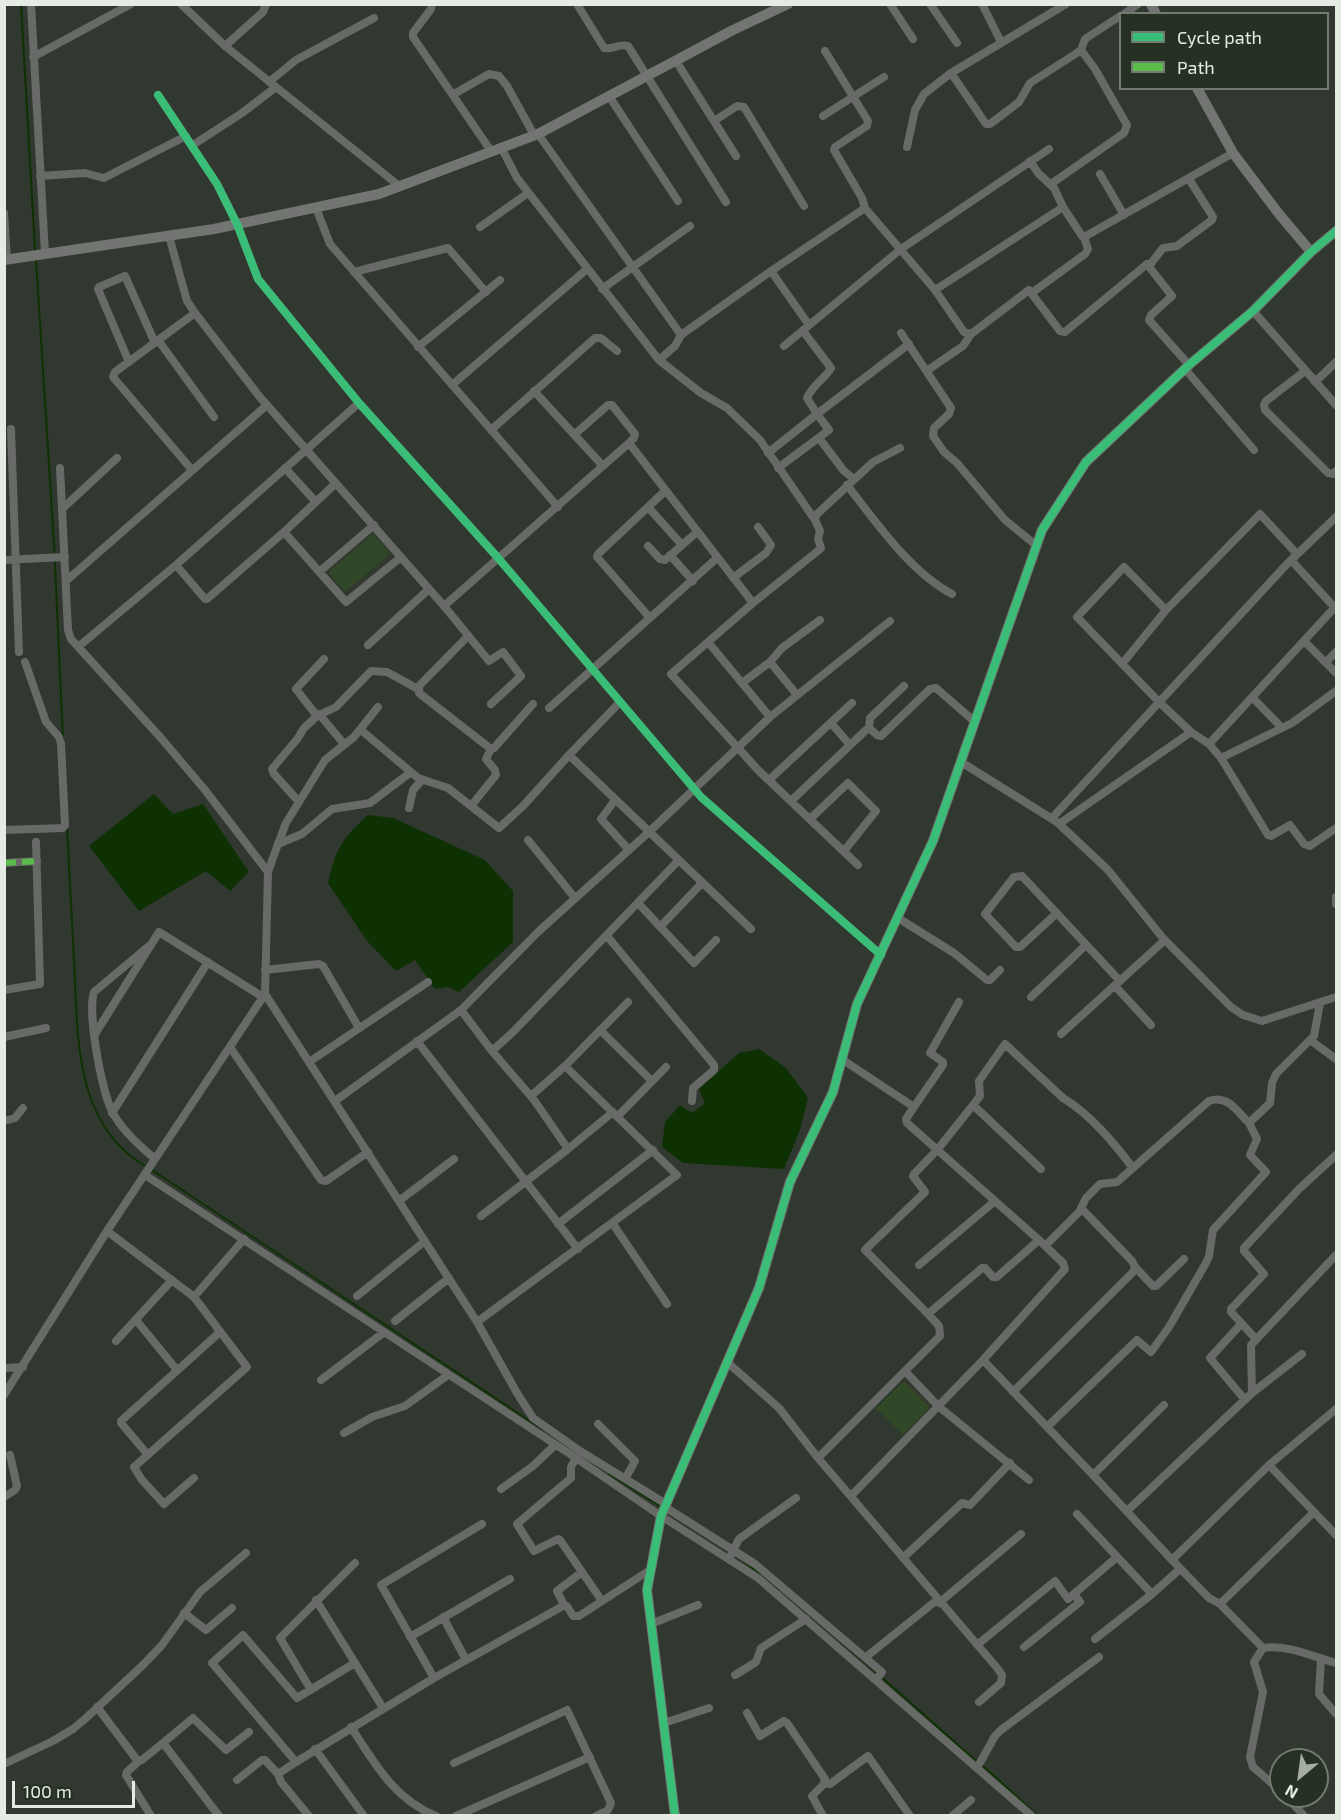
<!DOCTYPE html>
<html>
<head>
<meta charset="utf-8">
<style>
	body { margin:0 }
	#map { position:relative; width:1341px; height:1820px; overflow:hidden; background:#313830; font-family:"Exo 2",sans-serif }
	canvas { display:block }
	.frame { position:absolute; inset:0; border:6px solid #e5ece3; pointer-events:none }
	.legend { position:absolute; left:1119px; top:12px; width:210px; height:78px; box-sizing:border-box; background:#263023; border:2px solid #727b70; margin:0; padding:8px 10px; list-style:none; font-size:18px; color:#e5ece3 }
	.legend li { display:flex; align-items:center; gap:12px; height:30px }
	.legend b { width:30px; border:2px solid #727b70 }
	.north { position:absolute; left:1269px; top:1748px; width:60px; height:60px; box-sizing:border-box; background:#263023; border:2px solid #727b70; border-radius:50%; rotate:209deg; font-size:16px; font-weight:700; line-height:24px; text-align:center; color:#e5ece3 }
	.north::after { content:''; display:block; margin:auto; width:21px; height:27px; background:#a6ada4; clip-path:polygon(50% 0,100% 100%,50% 72%,0 100%) }
	.scale { position:absolute; left:12px; top:1781px; width:123px; height:27px; box-sizing:border-box; border:3px solid #e5ece3; border-top:0; padding-left:8px; font-size:18px; line-height:21px; white-space:nowrap; color:#e5ece3; -webkit-text-stroke:4px #263023; paint-order:stroke }
</style>
</head>
<body>
<div id="map">
<canvas width="1341" height="1820"></canvas>
<div class="frame"></div>
<ul class="legend">
<li><b style="height:8px;background:#3abd76"></b>Cycle path</li>
<li><b style="height:8px;background:#5cbc4b"></b>Path</li>
</ul>
<div class="north">N</div>
<div class="scale">100 m</div>
</div>
<script>
const ctx = document.querySelector('canvas').getContext('2d');
ctx.lineJoin = 'round';
function paint(path, color) { ctx.fillStyle = color; ctx.fill(path, 'evenodd'); }
function strokePath(path, color, width, dash) { ctx.strokeStyle = color; ctx.lineWidth = width; ctx.lineCap = dash ? 'butt' : 'round'; ctx.setLineDash(dash || []); ctx.stroke(path); }
const green = new Path2D(`
	M373,534L390,554L345,592L328,572Z
	M904,1381L930,1407L903,1435L876,1408Z`);
const water = new Path2D(`
	M154,794L173,814L203,804L249,872L230,891L206,871L139,911L89,846Z
	M368,815L393,818L485,860L513,891V942L459,992L448,987L435,989L415,960L396,971L367,941L328,883C336,848 342,839 368,815Z
	M759,1049L786,1068L808,1098L800,1130L784,1169L683,1163L662,1147L665,1122L680,1105L692,1113L705,1103L699,1089L739,1053Z`);
const stream = new Path2D(`
	M21,4L35,250
	M36,259L54,544L63,739
	M67,828C69,873 72,917 74,961C78,1035 73,1125 147,1167
	M152,1170L542,1429
	M609,1474L660,1506
	M745,1562L780,1590
	M851,1650L977,1762
	M982,1765L1038,1816`);
const street = new Path2D(`
	M31,4L45,253
	M181,4L225,46L398,185
	M432,4L431,9L413,33V37L491,151
	M577,4L604,48C612,50 620,43 628,46L726,202
	M890,4L913,39
	M930,4L957,43
	M982,4L1001,42
	M1066,4L951,73L986,124H990L1019,102L1030,83L1077,53L1081,50L1085,39L1120,16
	M1124,14L1138,4
	M225,46L263,12L266,4
	M825,51L868,121L867,126L835,147L834,150L862,198L865,208
	M33,57L131,4
	M676,61L736,156
	M269,82L296,60L374,18
	M454,94L489,74L499,76L507,86L534,135
	M158,95L217,184L237,224L258,279L359,403L499,559L701,797L881,955
	M609,96L678,201
	M823,116L884,77
	M714,121L737,106L744,107L804,206
	M538,134L681,335L771,271L865,208L935,290L964,332L971,334L1029,290L1060,331L1065,332L1147,264L1172,296L1151,315L1149,320L1189,365
	M193,145L242,113L276,87
	M501,147L517,178L659,360L701,393L727,408L760,440L815,520
	M907,147L915,110L924,94L951,73
	M1030,161L1038,173L1054,188L1063,207L1082,236L1084,237L1233,153
	M1100,174L1124,215
	M40,176L85,173L104,178L186,136
	M1051,184L1124,133L1127,125L1095,69L1081,50
	M316,208L330,244L558,507
	M4,213L7,259
	M480,227L528,193
	M169,236L187,301L195,313L259,396L444,606L489,661L503,652L521,676L491,704
	M1149,266L1163,248L1177,246L1212,220L1213,217L1189,179
	M771,271L809,325
	M354,272L448,248L486,292
	M602,289L690,226
	M935,290L1063,207
	M1033,292L1085,254L1088,249L1084,237
	M1253,311L1336,405
	M901,333L951,408L949,414L934,428L933,436L944,452L957,463L1005,520L1037,546
	M158,340L214,417
	M784,346L901,249L1049,149
	M418,347L500,280
	M659,360L675,346L681,335
	M129,362L98,289L99,287L125,276L155,343
	M1185,369L1254,450
	M928,370L963,346L971,334
	M1305,371L1266,401L1264,405L1265,410L1328,473L1334,474L1336,471
	M1315,382L1336,362
	M452,385L587,269
	M534,391L603,466
	M11,429L19,652
	M491,430L595,338H601L617,351
	M575,434L608,405H612L635,434L634,438L629,443L753,603
	M819,438L844,471L854,479
	M768,453L817,414L807,398C815,382 824,380 831,368L803,331
	M60,468L68,630L71,639L161,738L205,790L268,872
	M285,468L316,502
	M778,468L829,430L817,414L909,344
	M192,470L113,377L115,372L195,313
	M847,485C876,522 910,572 952,594
	M648,507L682,545
	M62,509L117,458
	M284,532L346,602L401,557
	M648,546L660,559L665,560L697,532
	M670,555L693,581
	M4,560L65,557
	M1291,560L1335,608
	M176,565L205,599H207L284,532L336,483
	M319,572L374,525
	M733,578L766,553L771,545L758,527
	M66,581L267,405
	M444,606L629,443
	M1166,610L1124,567L1077,617L1159,702L1191,732
	M650,618L597,557L598,554L665,491
	M468,636L419,686V693L491,749L494,748L533,704
	M1304,641L1336,673
	M708,642L770,717
	M368,645L429,589
	M78,647L176,565L359,403
	M770,662L782,648L820,620
	M1326,662L1336,652
	M1122,664L1166,610L1260,514L1297,554
	M742,683L770,662L797,695
	M1252,697L1282,728
	M549,708L717,558
	M319,714L344,744
	M317,716L296,689L324,659
	M831,723L850,745
	M869,728L870,718L904,686
	M361,730L418,778L448,788L499,828L523,806L569,755L751,929
	M1209,744L1221,758L1268,835L1271,836L1290,825L1304,844L1310,846L1336,828
	M569,755L620,702
	M1221,758L1292,723L1336,691
	M961,762L1057,822L1108,870L1162,937L1231,1007L1243,1015L1262,1021L1336,997
	M769,780L852,703
	M615,800L601,819L629,850
	M791,801L866,730L869,728L877,735L881,736L930,689L936,688L975,722
	M299,802L274,774L272,769L298,738L304,728L317,716L336,707L371,671L387,672L418,689
	M471,806L496,775L495,770L486,759L491,749
	M409,808L413,790L422,780
	M1052,818L1287,564L1336,517
	M810,819L848,783L876,811L844,851
	M1059,824L1191,732L1209,744L1336,606
	M4,830L63,828L65,825L61,744L59,737L46,722L25,662
	M528,840L575,898
	M278,844L302,834L332,809L370,803L411,772
	M4,863L37,861
	M858,865L758,770L671,674L753,603L819,550L821,548L818,539L820,531L815,520L816,515L873,462L900,448
	M1336,897V904
	M638,903L694,963L716,940
	M1057,913L1020,947H1016L985,914L1014,877L1022,876L1120,981
	M898,918L954,953L987,980H990L1000,970
	M660,927L702,883
	M607,936L714,1065V1070L693,1088L692,1101
	M149,946L94,992C87,1012 102,1096 114,1115C124,1132 140,1146 155,1159
	M265,970L319,964L323,966L359,1028
	M1115,986L1151,1025
	M4,990L40,984L36,842
	M265,994L477,1322L517,1393L533,1418L580,1451L666,1504
	M1031,997L1086,945
	M461,1010L492,1051L534,1100L568,1149L481,1216
	M600,1030L652,1081
	M95,1034L159,932L263,997
	M1061,1034L1165,940
	M4,1037L46,1028
	M1310,1040L1336,1059
	M417,1041L578,1249
	M230,1047L321,1180L326,1181L368,1152
	M492,1051L513,1032L678,861
	M843,1060L914,1107L906,1119L907,1123L1039,1240L1063,1263L1065,1269L983,1360L851,1496
	M309,1062L428,982
	M565,1066L628,1002
	M335,1101L461,1010L539,931L649,832L770,717L890,621
	M973,1105L980,1096L979,1081L1005,1044L1063,1098C1091,1115 1113,1142 1133,1168
	M914,1107L943,1065V1062L930,1053L959,1002
	M112,1113L208,962
	M618,1116L666,1067
	M4,1121L15,1118L23,1108
	M568,1149L613,1112
	M145,1175L570,1454L661,1516L758,1578L1032,1816
	M399,1201L454,1159
	M558,1224L653,1150
	M613,1224L667,1304
	M107,1231L194,1297
	M1045,1246L1079,1212L1086,1198L1100,1184L1117,1182L1209,1101C1227,1094 1237,1111 1249,1123
	M919,1265L995,1201
	M1135,1267L1153,1286H1156L1184,1259
	M357,1296L425,1241
	M928,1314L982,1268H985L993,1277H997L1039,1240
	M136,1320L177,1370
	M395,1321L449,1278
	M477,1322L677,1175L565,1066L531,1096
	M1241,1324L1210,1358L1245,1400
	M1255,1338L1231,1312V1309L1264,1274L1244,1251V1248L1299,1189L1336,1155
	M116,1341L172,1280
	M983,1360L1093,1475L1172,1560L1269,1465L1336,1409
	M727,1362L779,1408L818,1458L998,1669L1002,1675L1001,1683L979,1702
	M4,1368L23,1367
	M905,1371L938,1406L1029,1480
	M321,1380L383,1333
	M1013,1392L1133,1272L1135,1267L1132,1261L1081,1208
	M1252,1393L1302,1354
	M4,1395L107,1231L265,994L268,872L278,844L286,823L325,760L354,737L378,707
	M598,1424L635,1461L625,1479
	M1047,1427L1137,1340L1151,1352L1169,1327L1206,1263L1209,1256L1213,1230L1266,1172L1250,1155L1257,1139L1249,1123L1270,1103L1272,1083L1276,1074L1314,1036L1320,1003
	M344,1433L372,1417L405,1406L448,1375
	M148,1455L121,1423V1421L220,1332
	M576,1458L571,1467V1478L517,1524L534,1551L558,1539L560,1540L602,1601
	M818,1458L940,1336L939,1326L928,1314L865,1250L925,1192L913,1176L914,1174L938,1149L973,1105L1041,1169
	M1269,1465L1336,1535
	M1093,1475L1164,1405
	M194,1478L164,1504L142,1480L134,1467L247,1367L194,1297L244,1239
	M501,1489L533,1466L555,1445
	M4,1497L15,1490L17,1486L10,1455
	M665,1507L755,1564L882,1672L876,1680
	M1127,1511L1252,1393L1251,1345L1336,1255
	M1077,1514L1152,1594
	M903,1558L962,1503L970,1505L1010,1463
	M729,1559L739,1539L796,1498
	M1172,1560L1209,1598L1220,1604L1263,1648L1254,1662L1263,1692L1250,1757L1253,1767L1281,1791
	M316,1600L383,1708
	M939,1603L1021,1534
	M1220,1604L1314,1512
	M564,1605L557,1591L582,1572
	M184,1613L206,1630L232,1608
	M443,1617L466,1660
	M651,1624L698,1605
	M410,1637L510,1579
	M1095,1639L1152,1594L1180,1569
	M977,1645L1055,1581L1068,1599L1117,1557
	M1024,1647L1080,1602L1074,1594
	M1263,1648C1286,1644 1314,1657 1336,1663
	M866,1657L937,1600
	M1321,1659L1319,1694L1336,1714
	M355,1663L297,1698L243,1635L212,1663L296,1762L434,1678L563,1606H567L573,1616H579L650,1570
	M735,1675L756,1662L761,1648L806,1619
	M434,1678L381,1585L482,1524
	M311,1690L280,1638L355,1563
	M97,1707L137,1760H142L163,1743
	M747,1713L760,1736L784,1721L787,1723L825,1779L823,1785L812,1796L823,1816
	M664,1723L709,1708
	M351,1727C375,1764 394,1799 436,1816
	M315,1749L364,1816
	M139,1761L127,1772L126,1775L151,1816
	M454,1763L567,1710L611,1803L608,1810L596,1816
	M4,1764L53,1741L73,1729L85,1719L144,1664L162,1645L200,1592L246,1553
	M977,1768L995,1736L1001,1730L1099,1657
	M278,1774L281,1782L309,1816
	M237,1780L262,1760H265L278,1774L296,1762
	M825,1783L830,1784L868,1756L910,1816
	M1286,1796L1304,1816
	M219,1816L163,1743L193,1718L226,1750L249,1732
	M456,1816L590,1757
	M952,1816L971,1800`);
const secondary = new Path2D(`
	M1151,4L1156,14
	M1197,88L1233,153L1279,214L1311,252
	M4,260L214,229L379,194L538,134L733,30L788,4
	M675,1816L647,1590L661,1516L759,1288L790,1182L833,1092L857,1004L933,841L1042,530L1086,462L1189,365L1253,311L1311,252L1336,231`);
const quiet = new Path2D(`
	M4,863L37,861`);
const cycleway = new Path2D(`
	M158,95L217,184L237,224L258,279L359,403L499,559L701,797L881,955
	M675,1816L647,1590L661,1516L759,1288L790,1182L833,1092L857,1004L933,841L1042,530L1086,462L1189,365L1253,311L1311,252L1336,231`);
paint(green, '#304828');
paint(water, '#0e3104');
strokePath(stream, '#0e3104', 2);
strokePath(street, '#676a66', 8);
strokePath(secondary, '#727571', 10);
strokePath(quiet, '#5cbc4b', 6, [12, 6]);
strokePath(cycleway, '#3abd76', 8);
</script>
</body>
</html>
